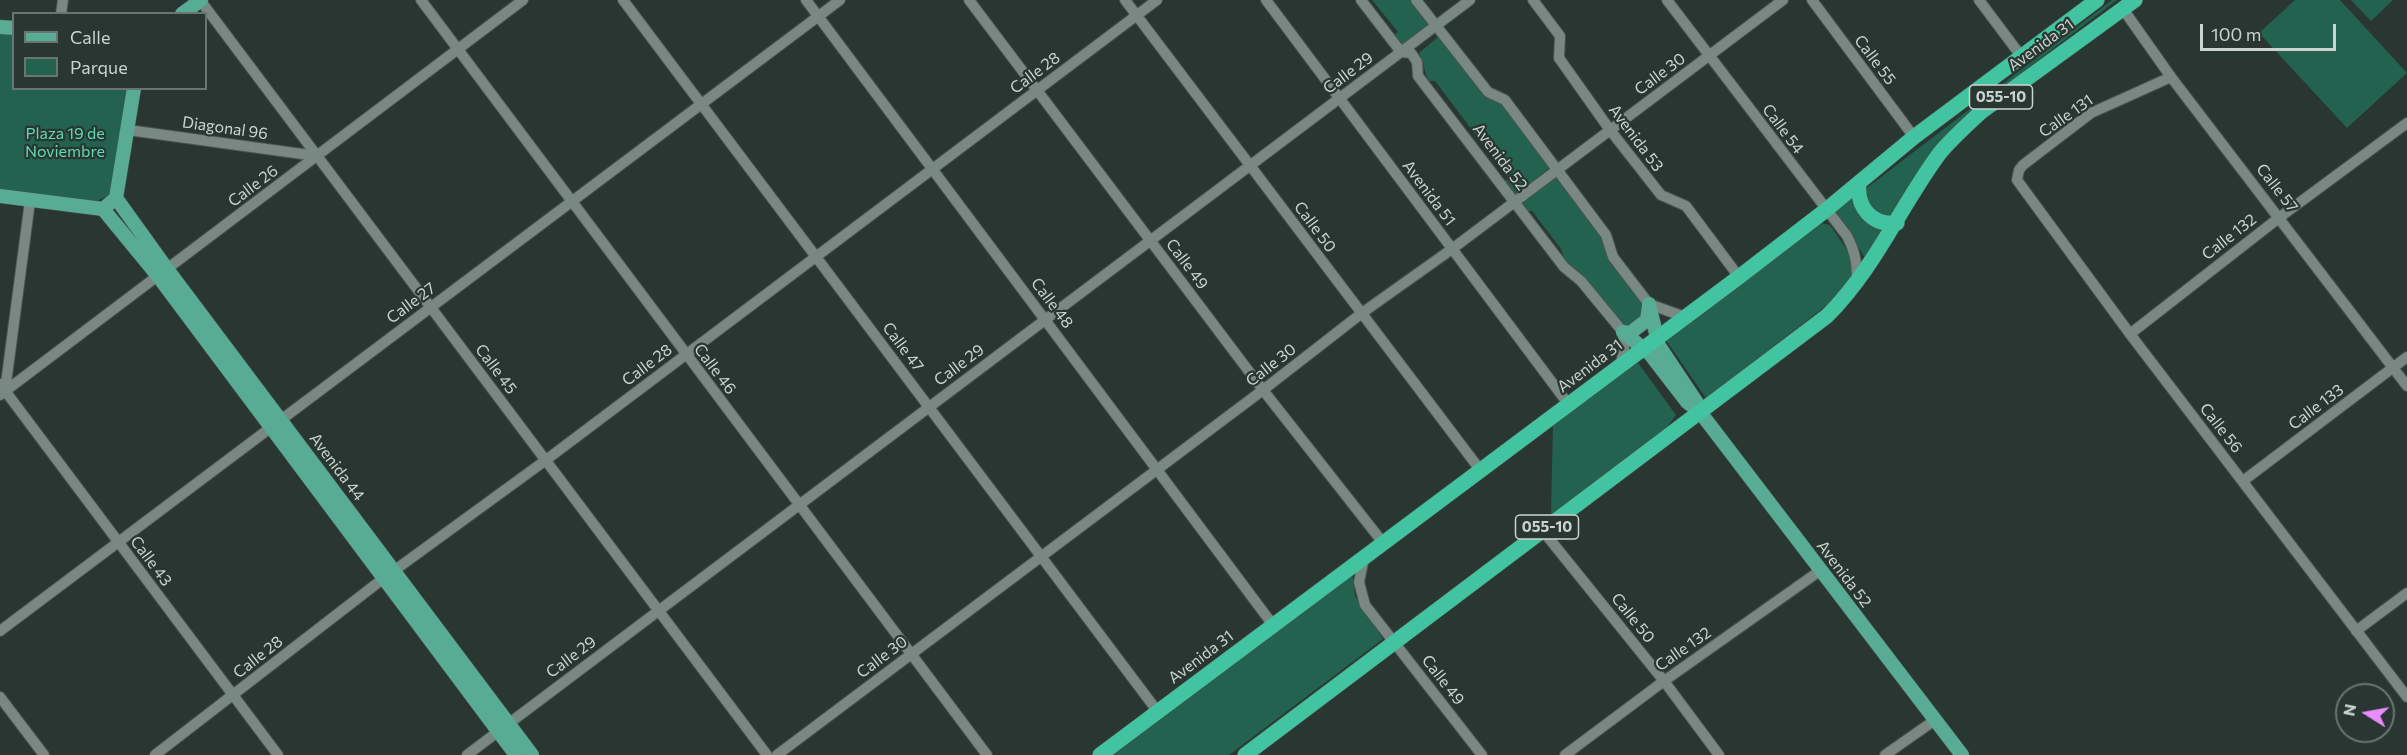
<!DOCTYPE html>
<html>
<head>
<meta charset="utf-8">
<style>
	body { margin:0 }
	#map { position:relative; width:2407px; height:755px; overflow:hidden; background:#293631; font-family:Commissioner,sans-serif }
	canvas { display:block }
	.legend { position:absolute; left:12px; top:12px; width:195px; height:78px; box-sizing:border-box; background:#293631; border:2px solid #6a7571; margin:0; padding:8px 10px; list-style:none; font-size:18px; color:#cbd3d0 }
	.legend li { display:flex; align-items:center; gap:12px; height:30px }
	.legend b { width:30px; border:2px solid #6a7571 }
	.north { position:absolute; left:2335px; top:683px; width:60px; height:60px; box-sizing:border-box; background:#293631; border:2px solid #6a7571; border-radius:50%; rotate:281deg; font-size:16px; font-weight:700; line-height:24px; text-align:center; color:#cbd3d0 }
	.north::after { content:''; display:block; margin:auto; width:21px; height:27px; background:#e98dfe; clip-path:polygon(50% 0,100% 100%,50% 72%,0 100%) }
	.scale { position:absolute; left:2200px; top:24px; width:136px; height:27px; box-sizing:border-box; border:3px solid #cbd3d0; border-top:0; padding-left:8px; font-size:18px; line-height:21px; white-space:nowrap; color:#cbd3d0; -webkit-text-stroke:4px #293631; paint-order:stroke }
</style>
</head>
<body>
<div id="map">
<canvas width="2407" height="755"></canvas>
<ul class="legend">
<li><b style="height:8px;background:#57ac93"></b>Calle</li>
<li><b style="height:16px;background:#22624f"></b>Parque</li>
</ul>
<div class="north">N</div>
<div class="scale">100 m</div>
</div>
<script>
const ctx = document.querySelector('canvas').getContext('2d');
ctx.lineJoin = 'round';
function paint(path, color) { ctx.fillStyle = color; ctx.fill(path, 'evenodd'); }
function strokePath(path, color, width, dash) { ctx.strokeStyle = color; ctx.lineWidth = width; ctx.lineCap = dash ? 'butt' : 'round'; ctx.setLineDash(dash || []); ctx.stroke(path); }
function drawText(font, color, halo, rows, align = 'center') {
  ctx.font = font + ' Commissioner,sans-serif'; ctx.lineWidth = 4.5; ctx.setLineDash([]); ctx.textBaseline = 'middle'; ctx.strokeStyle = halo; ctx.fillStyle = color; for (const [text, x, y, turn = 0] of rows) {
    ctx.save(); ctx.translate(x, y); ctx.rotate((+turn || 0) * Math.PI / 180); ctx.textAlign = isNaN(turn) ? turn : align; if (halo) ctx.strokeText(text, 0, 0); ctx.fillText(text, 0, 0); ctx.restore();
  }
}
const green = new Path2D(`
	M1372,0H1411L1430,26L1404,47L1393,35L1398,32Z
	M2112,0H2117L1966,115L1941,141L1915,176L1891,219C1876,215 1864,206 1864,190Z
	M2295,0H2340L2407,73L2347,128L2259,33Z
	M2351,0H2393L2371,21Z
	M0,33L13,34L14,88L129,89L111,194L95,202L0,189Z
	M1439,36L1486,97L1503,105L1549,168L1515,196L1503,181L1509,179L1435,81H1429C1424,72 1424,63 1419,53Z
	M1556,176L1604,239L1606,254L1647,310L1644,316L1627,328L1566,264L1561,249L1532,211H1526L1521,204Z
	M1853,196C1855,210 1870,227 1884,232L1865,258L1835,210Z
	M1816,222L1830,225L1849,253L1854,274L1835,299L1706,398L1665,339Z
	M1636,360L1676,415L1667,427L1551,514L1553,422Z
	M1352,571L1355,596L1383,639L1229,755H1109Z`);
const minor = new Path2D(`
	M200,0L767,755
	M421,0L987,755
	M623,0L1158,712
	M806,0L1273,625
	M969,0L1263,390L1384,544
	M1125,0L1481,471
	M1266,0L1569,405
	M1361,0L1401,52L1411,53L1417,62L1418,76L1564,267L1581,281L1623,332L1624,349L1620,367
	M1416,0L1488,92L1505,100L1606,235L1613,257L1649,304L1685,317
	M1533,0L1560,36L1559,58L1610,130L1661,195L1686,206L1739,277
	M1667,0L1847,236C1855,251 1857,263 1857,280
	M1812,0L1914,137
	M1979,0L2021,56
	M2123,9L2171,77L2407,386
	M61,14L63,0
	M2171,77L2091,113L2023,165L2019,170L2017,180L2130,334L2407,697
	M128,130L317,156
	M2130,334L2280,217L2407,123
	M0,384L278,755
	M5,391L30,201
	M0,395L523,0
	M2243,481L2407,357
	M1543,531L1664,681L1719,755
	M1364,558L1359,582L1365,605L1482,755
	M0,631L840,0
	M2356,631L2407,593
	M0,697L44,755
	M155,755L384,578L546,460L1157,0
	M467,755L1470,0
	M777,755L1263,390L1362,313L1452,249L1783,0
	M1565,755L1664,681L1821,570
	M1885,755L1935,720`);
const major = new Path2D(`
	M182,14L201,0
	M0,27L14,28
	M0,196L103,209L116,198L134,88
	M116,198L167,269L532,755
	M103,209L158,276L516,755
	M1649,304L1659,346L1697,403
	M1623,332L1650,354L1687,402L1700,412L1962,755
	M1623,332L1630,333L1647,320L1649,306`);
const highway = new Path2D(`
	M1859,183C1856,207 1872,226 1897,223
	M1100,755L1739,277L1826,210L1914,137L2097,0
	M1245,755L1827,316C1875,268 1900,207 1939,154C1951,139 1967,125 1981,112L2135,0`);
const shields = [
	[2001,97,63],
	[1547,527,63]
];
const shieldNames = [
	["055-10",2001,97],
	["055-10",1547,527]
];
const streetNames = [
	["Avenida 31",2041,45,-36],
	["Calle 55",1875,60,53],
	["Calle 28",1035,73,-37],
	["Calle 29",1348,73,-37],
	["Calle 30",1660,74,-37],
	["Calle 131",2066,116,-35],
	["Diagonal 96",225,128,8],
	["Calle 54",1783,129,53],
	["Avenida 53",1636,138,53],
	["Avenida 52",1500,157,53],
	["Calle 26",253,186,-37],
	["Calle 57",2277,188,52],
	["Avenida 51",1429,193,53],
	["Calle 50",1315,227,53],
	["Calle 132",2229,237,-38],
	["Calle 49",1187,264,53],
	["Calle 27",411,303,-37],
	["Calle 48",1052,303,53],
	["Calle 47",903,347,53],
	["Calle 28",647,365,-37],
	["Calle 29",959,365,-37],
	["Calle 30",1271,365,-38],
	["Avenida 31",1590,366,-37],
	["Calle 45",496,369,53],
	["Calle 46",715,369,53],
	["Calle 133",2316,407,-37],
	["Calle 56",2221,428,52],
	["Avenida 44",337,467,53],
	["Calle 43",151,561,53],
	["Avenida 52",1844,574,53],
	["Calle 50",1633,618,51],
	["Calle 132",1683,649,-35],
	["Calle 28",258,657,-38],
	["Calle 29",571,657,-37],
	["Calle 30",882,657,-37],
	["Avenida 31",1201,657,-37],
	["Calle 49",1443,680,52]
];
const parkNames = [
	["Plaza 19 de",65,134],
	["Noviembre",65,152]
];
paint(green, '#22624f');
strokePath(minor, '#495450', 12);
strokePath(major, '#495450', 15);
strokePath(highway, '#495450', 16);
strokePath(minor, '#798882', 10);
strokePath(major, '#57ac93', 14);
strokePath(highway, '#41c49f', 15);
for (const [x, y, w] of shields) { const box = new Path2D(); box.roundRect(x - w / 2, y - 12, w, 24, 4.5); ctx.fillStyle = '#293631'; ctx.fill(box); strokePath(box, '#cbd3d0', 1.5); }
drawText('bold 15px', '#cbd3d0', null, shieldNames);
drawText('16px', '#cbd3d0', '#293631', streetNames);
drawText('16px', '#5edab4', '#293631', parkNames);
</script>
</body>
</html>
